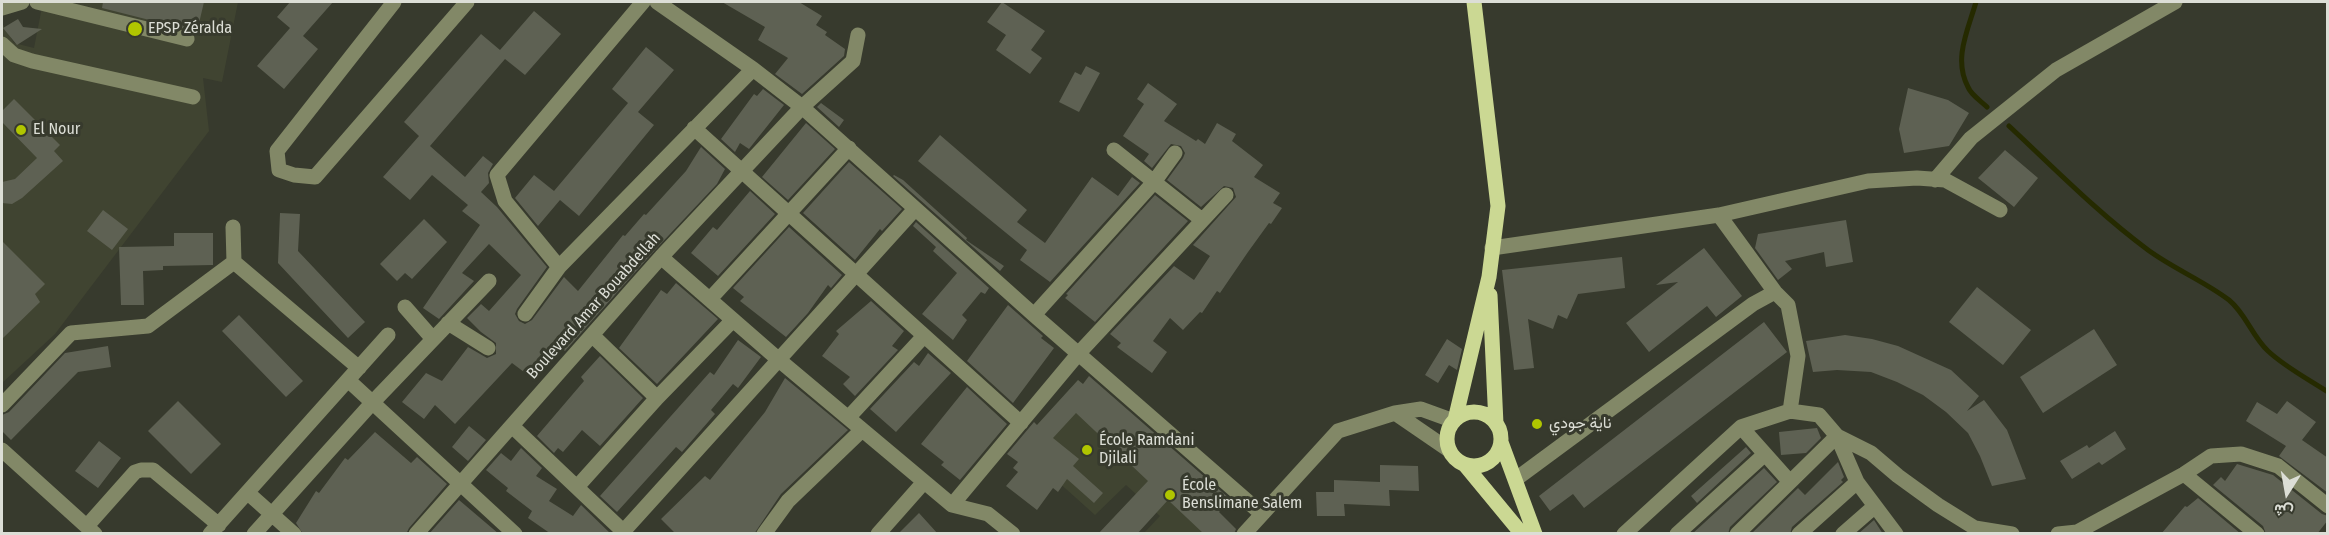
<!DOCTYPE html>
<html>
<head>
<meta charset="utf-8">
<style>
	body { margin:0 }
	#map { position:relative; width:2329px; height:535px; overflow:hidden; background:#373a2d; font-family:"Fira Sans Condensed",Vazirmatn,sans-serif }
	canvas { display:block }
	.frame { position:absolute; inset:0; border:3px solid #dcded6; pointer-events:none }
	.north { position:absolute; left:2257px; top:463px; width:60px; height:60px; -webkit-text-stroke:4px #373a2d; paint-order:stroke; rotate:191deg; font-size:16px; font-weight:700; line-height:24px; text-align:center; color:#dcded6 }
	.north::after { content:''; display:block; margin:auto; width:21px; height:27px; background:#dcded6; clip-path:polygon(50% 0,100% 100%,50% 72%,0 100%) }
</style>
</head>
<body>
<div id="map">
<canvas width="2329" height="535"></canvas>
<div class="frame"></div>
<div class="north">ش</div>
</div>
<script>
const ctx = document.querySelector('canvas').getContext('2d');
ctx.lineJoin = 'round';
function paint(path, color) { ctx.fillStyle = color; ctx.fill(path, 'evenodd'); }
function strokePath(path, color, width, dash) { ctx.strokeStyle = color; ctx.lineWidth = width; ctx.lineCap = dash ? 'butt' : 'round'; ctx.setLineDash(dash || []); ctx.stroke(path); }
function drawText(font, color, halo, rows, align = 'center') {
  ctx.font = font + ' "Fira Sans Condensed",Vazirmatn,sans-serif'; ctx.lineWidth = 6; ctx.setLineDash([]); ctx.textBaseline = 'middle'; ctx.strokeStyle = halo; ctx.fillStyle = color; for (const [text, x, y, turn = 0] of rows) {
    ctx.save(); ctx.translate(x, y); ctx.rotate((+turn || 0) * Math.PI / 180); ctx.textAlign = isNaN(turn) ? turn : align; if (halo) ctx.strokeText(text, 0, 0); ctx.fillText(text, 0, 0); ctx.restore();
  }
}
const built = new Path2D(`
	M43,2H238L222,82L203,78L209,131L55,334L2,383V23L14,43L34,48Z
	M1078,380L1234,527L1228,533H1144L1160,516L1126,485L1095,515L1018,446Z`);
const stream = new Path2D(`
	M1976,2C1968,30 1953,59 1968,87C1971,95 1981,101 1987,107
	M2009,126C2054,168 2098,213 2148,250C2174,269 2204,281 2229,300C2246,314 2252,336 2268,351C2285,367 2308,379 2328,392`);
const building = new Path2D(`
	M103,2H204L196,36L189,30L102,8Z
	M290,2H333L303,36L318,49L284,89L257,66L290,28L277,17Z
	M722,2H799L822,16L816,25L827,32L825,35L845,49L844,56L802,94L775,74L788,58L758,40L765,27Z
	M1002,2L1045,31L1031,50L1042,58L1030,74L996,50L1006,35L987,22Z
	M534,11L561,34L525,75L505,59L430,146L465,177L483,156L493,164L488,173L489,183L481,192L497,207L547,267L517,309L515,314L519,321L525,324L532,320L564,277L578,291L623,235L625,236L644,214L646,215L686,171L701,147L725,169L717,184L654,251L565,351L557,345L532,378L512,363L455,424L435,405L424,419L402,402L426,373L442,381L468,347L487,358L496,354V343L481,332L467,318L481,304L489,311L521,275L489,244L462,273L474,281L439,319L423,308L480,225L462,211L468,205L432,175L410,200L383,177L419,136L404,122L481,34L500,50Z
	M18,19L23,27L42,29L17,45L3,28Z
	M646,47L674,70L638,112L654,125L579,216L560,200L538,226L515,198L534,175L554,191L628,103L612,89Z
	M1086,66L1100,73L1079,112L1059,102L1075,72L1081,75Z
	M1148,83L1177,104L1164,121L1196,141L1198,139L1205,144L1217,123L1236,134L1232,141L1263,165L1254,177L1280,193L1273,203L1282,208L1271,224L1269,223L1248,252L1220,293L1217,291L1202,313L1200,312L1183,330L1170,318L1153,341L1167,352L1152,373L1117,347L1121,343L1110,334L1174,266L1194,280L1210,256L1193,245L1236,197L1233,188L1224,186L1201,207L1167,180L1183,158L1185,153L1181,146L1171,144L1152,168L1144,161L1149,154L1123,136L1144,104L1137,99Z
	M1908,88L1948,100L1969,113L1949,146L1904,153L1899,129Z
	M763,89L784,105L749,149L740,143L735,152L721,139L754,94L757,96Z
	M14,99L60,145L54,151L63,161L22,198L12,204L2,203V182L15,179L37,158L2,122V111Z
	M821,103L844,120L839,127L817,107Z
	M806,123L835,149L788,200L762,177Z
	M940,135L1027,210L1017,222L1045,243L1092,177L1118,196L1132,177L1140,183L1050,282L1020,260L1027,250L918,161Z
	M2005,150L2038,178L2014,207L1978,178Z
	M849,162L902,209L882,231L880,229L855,260L803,213Z
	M894,175L903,180L967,238L966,240L1004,266L1000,271L893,176Z
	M750,191L775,214L718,276L691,253L713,227L717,230Z
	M1155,195L1188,221L1095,322L1065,298L1068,295L1066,294Z
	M103,210L128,229L112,250L87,231Z
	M280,213L300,214L298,251L365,322L348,338L278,263Z
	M424,219L447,242L412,279L405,273L397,281L380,264Z
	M1846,220L1853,262L1826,267L1824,252L1785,261L1792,269L1778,280L1755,248L1758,234Z
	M916,222L989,288L985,294L981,292L962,315L967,320L953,340L922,314L957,273L933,251L936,247L913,226Z
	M789,227L842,275L831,288L828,285L808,313L786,337L740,301L744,297L733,288Z
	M174,233H213V265L163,266V270L143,271L144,305H121L119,247L174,246Z
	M2,241L45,284L35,294L40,302L2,339Z
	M1704,248L1742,296L1716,317L1707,306L1649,352L1626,323L1678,282L1656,285Z
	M1622,257L1625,288L1578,294L1567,319L1558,315L1553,329L1528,319L1534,368L1514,370L1502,270Z
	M676,283L718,319L657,384L619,348L661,290L667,294Z
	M1977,287L2031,330L2003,365L1949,322Z
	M871,301L904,331L892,346L898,350L855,396L843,384L850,377L822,356L839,334L836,331Z
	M1008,305L1043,336L1041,338L1054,348L1013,403L967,361Z
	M239,315L303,381L286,397L222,331Z
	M1764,322L1787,352L1584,508L1573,494L1550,511L1539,496Z
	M2094,329L2117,365L2043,413L2020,377Z
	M1845,335L1872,339L1898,346L1951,370L1979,396L1967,411L1984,400L2007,430L2026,479L1992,486L1980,456L1968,433L1946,412L1923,395L1897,382L1871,372L1837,370L1813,372L1806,341Z
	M1447,339L1462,349L1457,370L1449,365L1438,383L1425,375Z
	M738,340L761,357L738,388L733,384L711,410L715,414L682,452L676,447L617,512L600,496L710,372L714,375Z
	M108,346L111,367L78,372L11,440L2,431V415L9,412L65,353Z
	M928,353L951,373L896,432L870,409L914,362L919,366Z
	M600,356L643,398L600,446L582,430L563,452L558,448L554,453L537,436L584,381L581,377Z
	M1089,376L1230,499L1219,512L1236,529L1234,534H1204L1168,500L1137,534H1098L1148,481L1076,413L1053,438L1079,459L1073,466L1103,493L1094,503L1067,479L1058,492L1053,488L1037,510L1006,486L1018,472L1013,468L1018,462L1007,454L1034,422L1037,425L1078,380L1083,384Z
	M785,378L848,430L781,494L754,534H676L661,519L705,476L710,480L765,412Z
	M967,387L1007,424L960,480L941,465L944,462L921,444Z
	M178,401L221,444L191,474L148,431Z
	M2287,401L2316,422L2302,440L2328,458V493L2279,456L2286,446L2246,421L2257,402L2277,414Z
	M469,426L486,440L468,461L452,447Z
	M1817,428L1821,438L1806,453L1781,455L1779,432Z
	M2115,431L2126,449L2102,465L2099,462L2072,479L2060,461L2087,445L2089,448Z
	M375,432L411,463L417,457L447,484L409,528L406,534H303L296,523L316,491L319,493L345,458L348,460Z
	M99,441L121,458L98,488L75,471Z
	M1746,447L1751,453L1697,503L1691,496Z
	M521,448L542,468L536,476L557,489L549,501L573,516L581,505L611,534H551L528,518L532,511L506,491L508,488L486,470L501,453L511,461Z
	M1838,462L1844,477L1841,480L1843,482L1792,527L1790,534H1751L1798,488L1805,495Z
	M2237,464L2273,475L2322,514L2328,516V520L2317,534H2266L2263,526L2213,485L2221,477L2225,481Z
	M1380,465L1418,466L1419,491L1389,490L1390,506L1344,504L1345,516H1317L1316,492H1334V480L1380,482Z
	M1764,468L1777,482L1730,527L1728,534H1692Z
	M2198,498L2241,534H2161L2185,506L2187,507Z
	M459,500L499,534H429Z
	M919,513L938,534H898Z
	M1874,520L1883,534H1858Z`);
const minor = new Path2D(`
	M37,2L187,39
	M394,2L277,151L279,170L294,175L315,177L467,2
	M657,2L753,69L802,107L1034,315L1262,514
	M2,8L22,2
	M2,44L14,55L32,61L193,97
	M694,128L1021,423
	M1114,150L1202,220
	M1935,180L1971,138L2056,70L2175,2
	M1719,215L1775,292L1788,305L1798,356L1790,411
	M1492,248L1719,215L1868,181L1917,178L1945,180L2000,210
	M661,257L779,360L952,505L988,514L1013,534
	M234,262L359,368
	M559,267L753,69
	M710,299L849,148
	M405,307L433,339
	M525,314L559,267L505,201L497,175L643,2
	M1034,315L1154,182L1175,153
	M448,323L488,348
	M592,335L657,398
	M348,380L515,534
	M2,405L71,333L148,326L234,262L233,227
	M1395,413L1449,450
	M848,418L924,336
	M512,426L626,534
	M1741,427L1790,482
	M2,450L95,534
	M2184,474L2257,534
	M1516,479L1753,304L1775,292
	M577,487L657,398L733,320
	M248,493L294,534
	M952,505L1079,353L1226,195
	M87,526L135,472L141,470H153L219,525
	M210,534L388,335
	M254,534L372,403L489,281
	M416,534L661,257L802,107L853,61L858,35
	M621,534L915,209
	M764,534L788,501L862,430
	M878,534L924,482
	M1244,534L1338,431L1395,413L1421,409L1454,421
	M1624,534L1741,427L1790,411L1819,415L1837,436L1857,482L1896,534
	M1677,534L1765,454
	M1737,534L1837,436L1871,453L1898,476L1938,505L1975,528L2012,534
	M1799,534L1857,482
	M1843,534L1875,506
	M2058,534L2077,532L2184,474L2211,456L2241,454L2278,466L2328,506`);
const major = new Path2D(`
	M1490,295L1496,424
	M1447 439a27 27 0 1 1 54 0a27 27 0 1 1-54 0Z
	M1455,420L1489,277L1498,206L1474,2
	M1501,442L1535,534
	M1465,465L1522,534`);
const markers = [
	[135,29,8,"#b0c500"],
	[21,130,6,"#b0c500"],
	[1537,424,6,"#b0c500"],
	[1087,450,6,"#b0c500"],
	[1170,495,6,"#b0c500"]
];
const poiNames = [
	["EPSP Zéralda",148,29],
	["El Nour",33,130],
	["ناية جودي",1549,424],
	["École Ramdani",1099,441],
	["Djilali",1099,459],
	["École",1182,486],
	["Benslimane Salem",1182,504]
];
const streetNames = [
	["Boulevard Amar Bouabdellah",594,306,-48]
];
paint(built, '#404431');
strokePath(stream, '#252a00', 5);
paint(building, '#5e6153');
strokePath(minor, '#828867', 15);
strokePath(major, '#cbd893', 15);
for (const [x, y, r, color] of markers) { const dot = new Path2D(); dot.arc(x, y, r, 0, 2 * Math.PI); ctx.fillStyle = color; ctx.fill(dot); strokePath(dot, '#373a2d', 2); }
drawText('16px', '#dcded6', '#373a2d', poiNames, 'left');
drawText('16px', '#dcded6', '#373a2d', streetNames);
</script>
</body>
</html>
